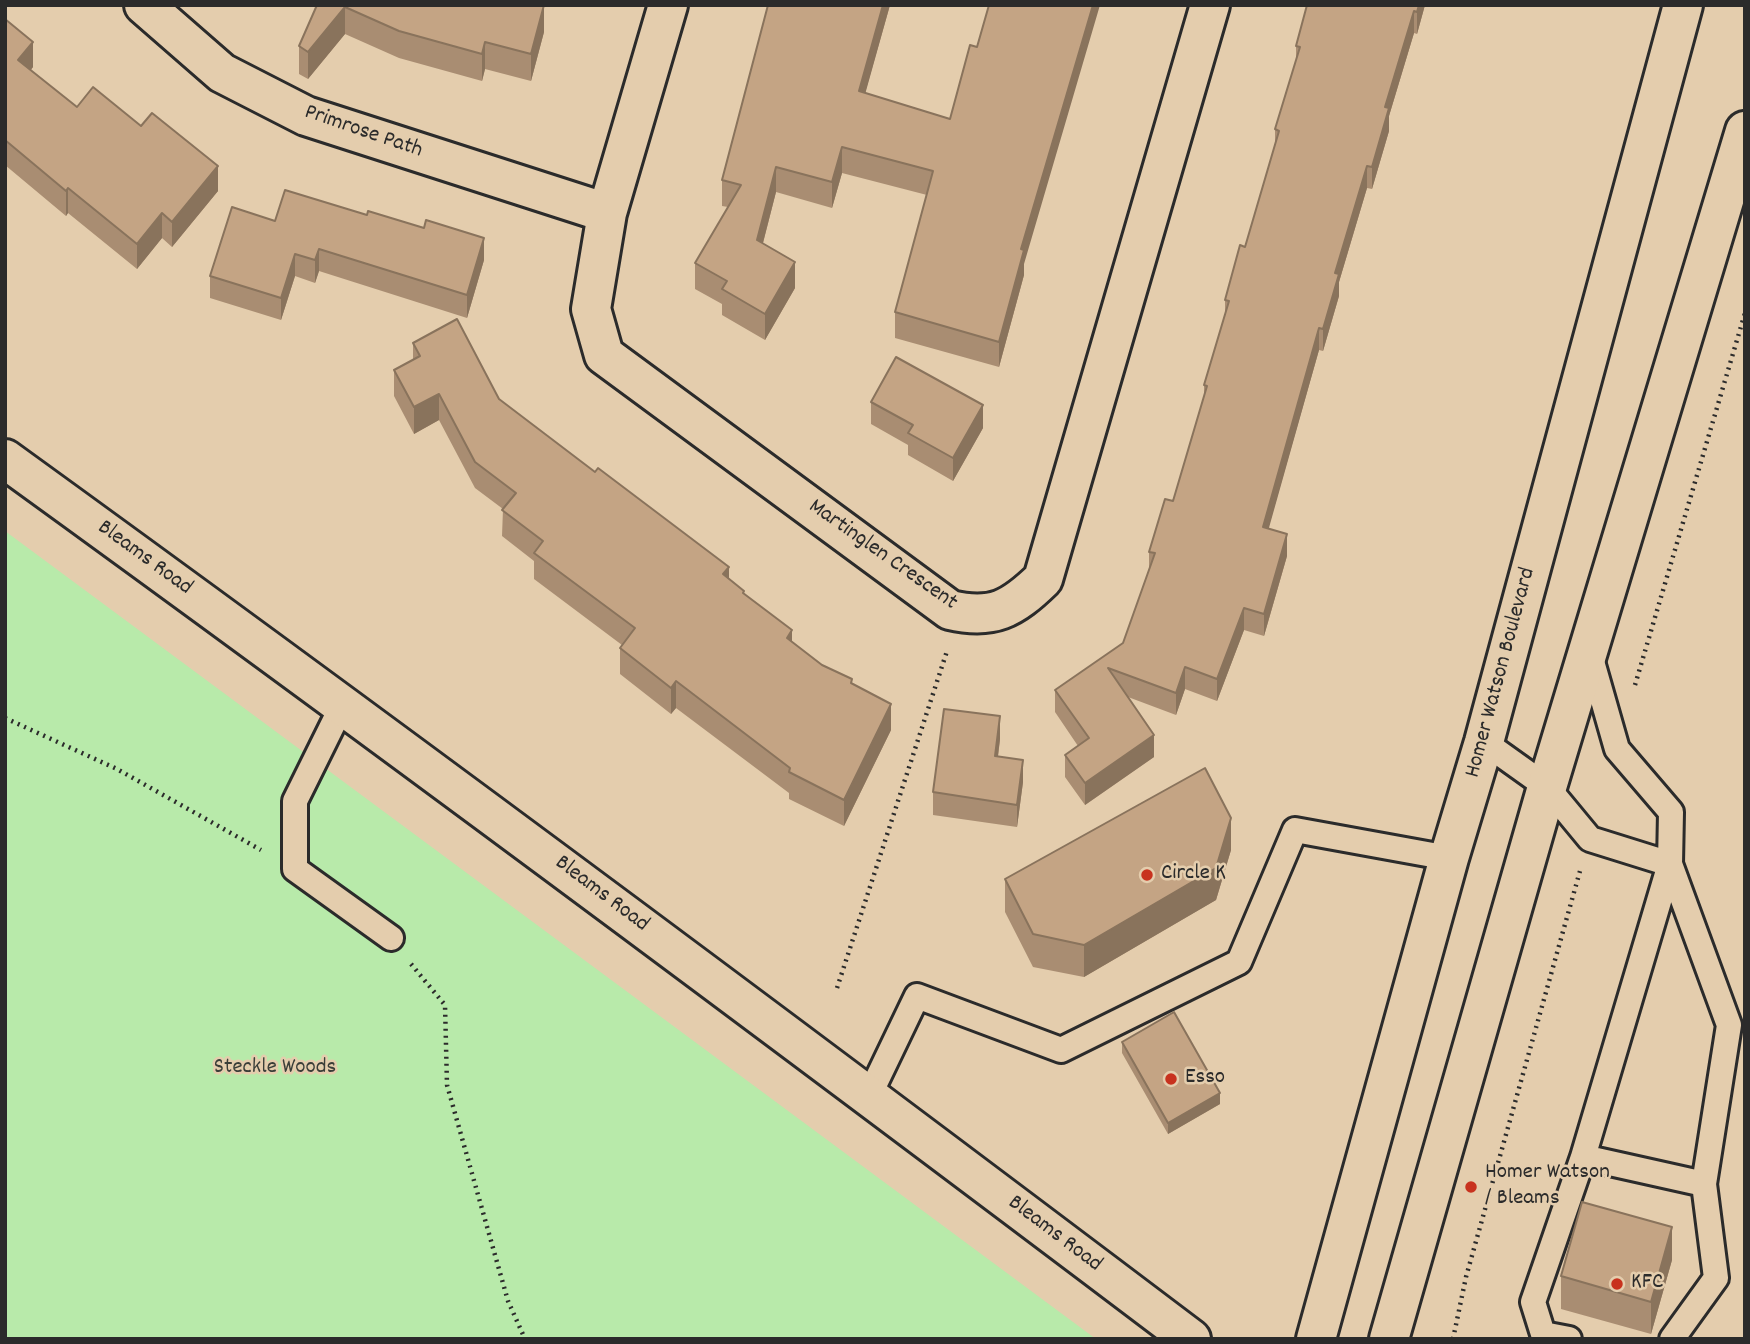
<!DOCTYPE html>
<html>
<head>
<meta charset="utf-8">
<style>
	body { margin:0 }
	#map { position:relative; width:1750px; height:1344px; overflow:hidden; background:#e4cdad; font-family:Dekko,sans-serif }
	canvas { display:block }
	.frame { position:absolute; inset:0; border:7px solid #2b2b2b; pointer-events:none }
</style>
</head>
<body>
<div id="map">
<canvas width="1750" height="1344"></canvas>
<div class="frame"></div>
</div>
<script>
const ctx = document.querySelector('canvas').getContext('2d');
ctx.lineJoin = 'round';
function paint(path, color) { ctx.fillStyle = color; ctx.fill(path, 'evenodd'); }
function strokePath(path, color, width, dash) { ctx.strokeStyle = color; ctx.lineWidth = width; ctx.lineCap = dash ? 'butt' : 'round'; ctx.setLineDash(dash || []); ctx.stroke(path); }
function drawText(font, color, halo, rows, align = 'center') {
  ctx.font = font + ' Dekko,sans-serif'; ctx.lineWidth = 5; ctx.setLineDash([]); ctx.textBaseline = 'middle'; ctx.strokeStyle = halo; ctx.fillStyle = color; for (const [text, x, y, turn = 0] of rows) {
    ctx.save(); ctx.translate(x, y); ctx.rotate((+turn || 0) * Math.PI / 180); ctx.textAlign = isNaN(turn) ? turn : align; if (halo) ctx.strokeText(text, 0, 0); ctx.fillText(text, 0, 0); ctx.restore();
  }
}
const green = new Path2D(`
	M5,531L1096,1339H5Z`);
const path = new Path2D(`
	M1635,685L1745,313
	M5,718L117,769L261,850
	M411,964L445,1005L447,1085L508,1301L525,1339
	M837,988L947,651
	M1453,1339L1466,1277L1580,871`);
const lane = new Path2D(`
	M343,704L295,801V869L391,938
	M1484,742L1547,787L1590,839L1670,864L1583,1157L1704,1184L1729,1025L1670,864L1671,812L1617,749L1589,651
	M869,1096L917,996L1061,1050L1239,962L1295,830L1449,858
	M1569,1339L1543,1334L1533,1302L1583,1157
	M1672,1339L1716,1278L1704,1184`);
const street = new Path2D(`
	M144,5L222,73L306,116L607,213
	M668,5L607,213L591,309L604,355L950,610C993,620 1012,609 1043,579L1210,5`);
const secondary = new Path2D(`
	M5,459C404,748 798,1042 1191,1339
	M1316,1339L1449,858L1484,742L1683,5
	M1389,1339L1547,787L1745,131`);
const wall = new Path2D(`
	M317,5H544V32L531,81L485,69L482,81L399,58L345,34L308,79L299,74V46Z
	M768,5H890L865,93L1024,264V275L999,367L895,338V312L927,195L842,173L832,208L776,192L763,243L795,288L765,340L722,315V304L695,289V263L728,207L722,206V180Z
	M1307,5H1425L1417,34L1414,33L1389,116V131L1372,189L1367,188L1339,282V296L1323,351L1319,350L1268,529L1287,556L1264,636L1244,630L1217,701L1185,689L1176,715L1128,697L1154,757L1085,805L1065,777V755L1078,746L1055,712V690L1123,643L1149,569V552L1173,501L1204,398V385L1225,316V300L1245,247L1275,145V129L1296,60V46Z
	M5,19L33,67L31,70L77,107L218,191L172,247L162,238L137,269L68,213L66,216L5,165Z
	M275,221L484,260L467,318L319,271L315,283L295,276L281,320L210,298V276Z
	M413,343L499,399L729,579L792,642L822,665L852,684L891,730L844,826L789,799V793L676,708L671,714L620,674V648L622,645L534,579V561L502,536L503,509L475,488L439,420L414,434L394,396V370L413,360Z
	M871,402L983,428L953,481L908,455V445L871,424Z
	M1000,739L998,757L1023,782L1017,827L933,815V792Z
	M1231,850L1216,900L1084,977L1033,967L1005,912V879Z
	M1122,1042L1220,1104L1168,1134L1122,1053Z
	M1672,1260L1651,1334L1561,1309V1276Z`);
const shadedWall = new Path2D(`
	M544,5V32L531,81V54Z
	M883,5H890L859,116V91Z
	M1093,5H1100L1024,264V275L999,367V342L1021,249Z
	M1419,5H1425L1417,34V12Z
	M345,7V34L308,79V52Z
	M1414,11V33L1389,116V131L1372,189V167L1385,107Z
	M33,42V67L18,85V60Z
	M485,42V69L482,81V54Z
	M842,147V173L832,208V182Z
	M218,166V191L172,247V222Z
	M1367,166V188L1339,282V296L1323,351V329L1335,273Z
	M776,167V192L757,266V240Z
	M68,188V213L66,216V191Z
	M162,213V238L137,269V244Z
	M484,238V260L467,318V295Z
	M319,249V271L315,283V260Z
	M295,254V276L281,320V298Z
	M795,262V288L765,340V314Z
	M1319,328V350L1263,549V527Z
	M439,394V420L414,434V407Z
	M983,405V428L953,481V458Z
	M1287,534V556L1264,636V614Z
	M729,567V594L723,574Z
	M1244,608V630L1217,701V679Z
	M792,630V657L787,638Z
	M1185,667V689L1176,715V693Z
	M676,681V708L671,714V688Z
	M891,704V730L844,826V800Z
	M1000,716V739L995,779V756Z
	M1154,735V757L1085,805V783Z
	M1023,760V782L1017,827V805Z
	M1231,818V850L1216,900L1084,977V945Z
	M1220,1093V1104L1168,1134V1123Z
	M1672,1227V1260L1651,1334V1302Z`);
const building = new Path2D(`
	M317,5H544L531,54L485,42L482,54L399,31L345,7L308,52L299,46Z
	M768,5H883L859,91L950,119L970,45L977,47L989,5H1093L1021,249L1024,250L999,342L895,312L933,171L842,147L832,182L776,167L757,240L795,262L765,314L722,289L727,281L695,263L741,185L722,180Z
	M1307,5H1419L1417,12L1414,11L1385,107L1389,108L1372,167L1367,166L1335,273L1339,274L1323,329L1319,328L1263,527L1287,534L1264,614L1244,608L1217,679L1185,667L1176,693L1108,668L1154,735L1085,783L1065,755L1089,738L1055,690L1123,643L1155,553L1149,552L1165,499L1173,501L1207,386L1204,385L1229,301L1225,300L1240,245L1245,247L1279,131L1275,129L1300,47L1296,46Z
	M5,19L33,42L18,60L77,107L93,87L141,126L152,113L218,166L172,222L162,213L137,244L68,188L66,191L5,140Z
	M285,190L367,215L368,211L424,228L426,220L484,238L467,295L319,249L315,260L295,254L281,298L210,276L232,207L275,221Z
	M457,319L499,399L595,472L598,468L729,567L723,574L744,591L743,593L792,630L787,638L822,665L852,679L851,683L891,704L844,800L789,772L790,768L676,681L671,688L620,648L635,628L534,553L543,541L502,510L516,493L475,462L439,394L414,407L394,370L420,356L413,343Z
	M896,357L983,405L953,458L908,433L913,425L871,402Z
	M944,709L1000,716L995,756L1023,760L1017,805L933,792Z
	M1205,768L1231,818L1216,868L1084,945L1033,934L1005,879Z
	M1174,1012L1220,1093L1168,1123L1122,1042Z
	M1582,1202L1672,1227L1651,1302L1561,1276Z`);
const markers = [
	[1147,875,7,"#c8321e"],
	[1171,1079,7,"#c8321e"],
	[1471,1187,7,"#c8321e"],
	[1617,1284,7,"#c8321e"]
];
const streetNames = [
	["Primrose Path",363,133,19],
	["Martinglen Crescent",882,556,35],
	["Bleams Road",144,559,36],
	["Homer Watson Boulevard",1502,673,-75],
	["Bleams Road",601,895,37],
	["Bleams Road",1054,1235,37]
];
const poiNames = [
	["Circle K",1161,875],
	["Esso",1185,1079],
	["Homer Watson",1485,1174],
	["/ Bleams",1485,1200],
	["KFC",1631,1284]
];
const parkNames = [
	["Steckle Woods",275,1069]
];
paint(green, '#b8eaaa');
strokePath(lane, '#2b2b2b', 30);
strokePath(street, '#2b2b2b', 44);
strokePath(secondary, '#2b2b2b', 44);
strokePath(path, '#2b2b2b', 4.5, [2, 5]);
strokePath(lane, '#e4cdad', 24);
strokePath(street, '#e4cdad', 38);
strokePath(secondary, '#e4cdad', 38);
paint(wall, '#a98d72');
paint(shadedWall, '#89735c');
paint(building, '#c4a484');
strokePath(building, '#89735c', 2);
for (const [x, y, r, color] of markers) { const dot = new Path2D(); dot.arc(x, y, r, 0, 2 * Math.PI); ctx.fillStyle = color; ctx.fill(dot); strokePath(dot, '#e4cdad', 2.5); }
drawText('23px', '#2b2b2b', '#e4cdad', streetNames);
drawText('23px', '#2b2b2b', '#e4cdad', poiNames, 'left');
drawText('23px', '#393e38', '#e4cdad', parkNames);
</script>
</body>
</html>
